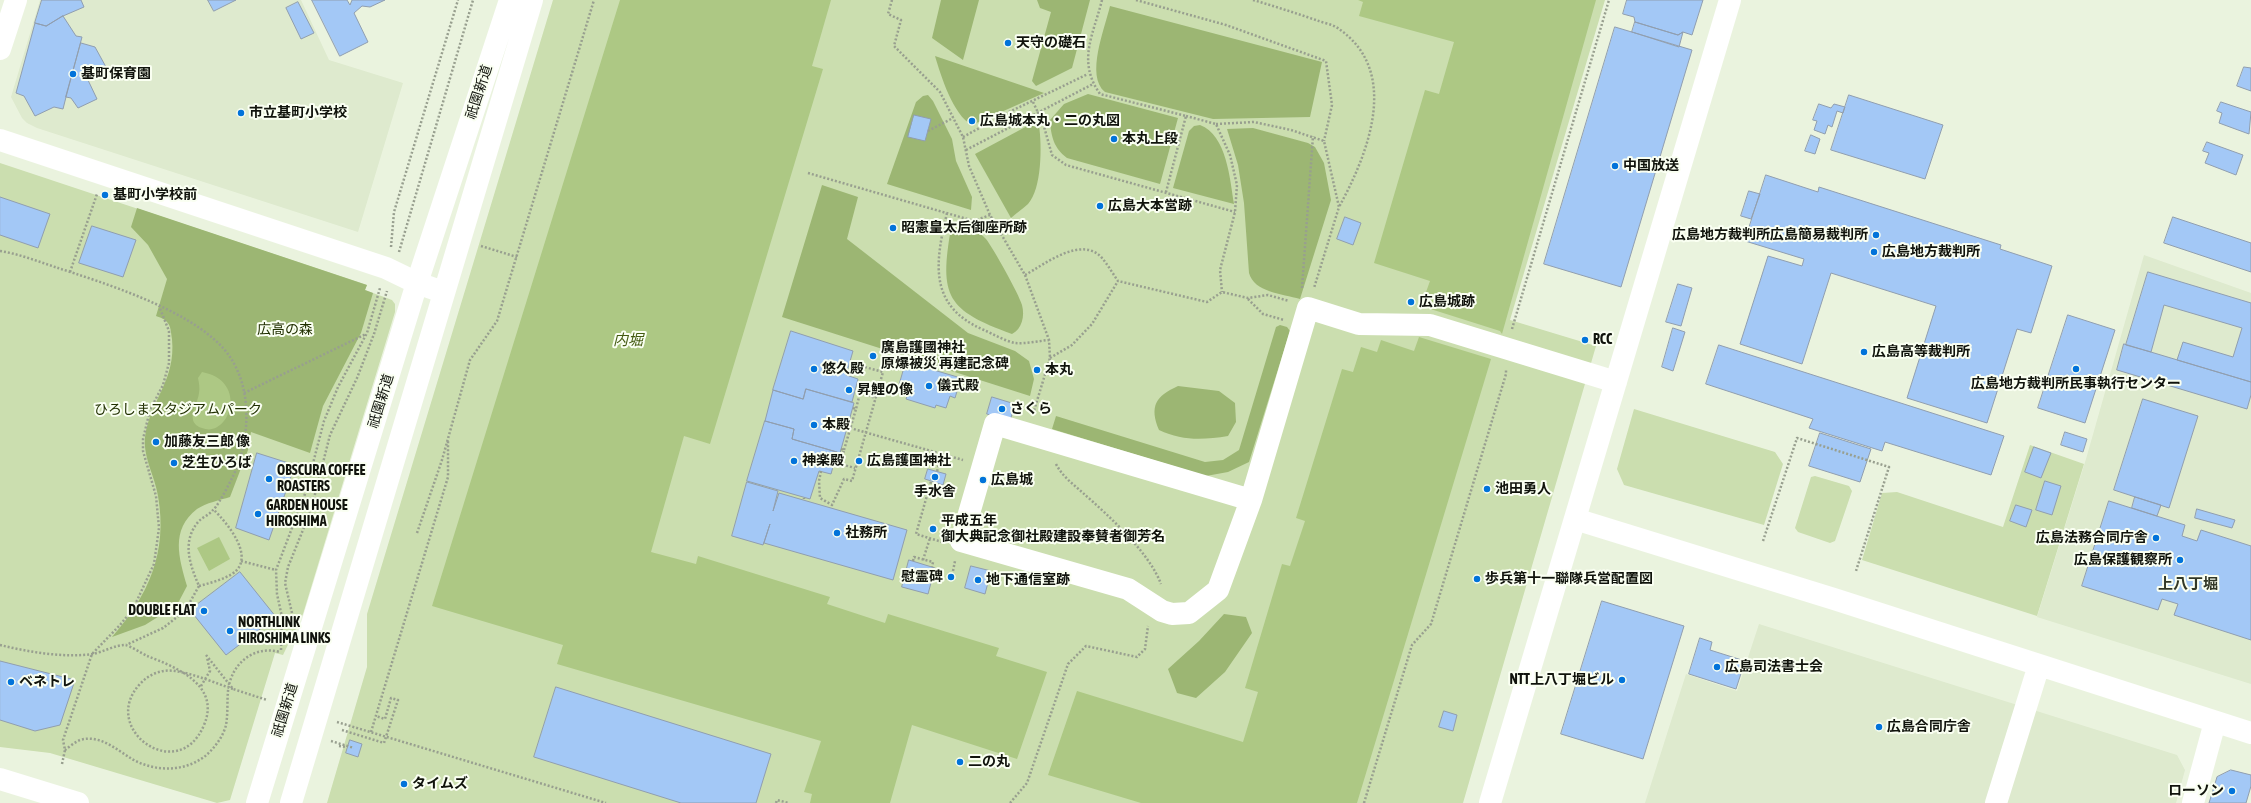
<!DOCTYPE html>
<html>
<head>
<meta charset="utf-8">
<style>
	body { margin:0 }
	canvas { display:block; background:#eaf3de }
</style>
</head>
<body>
<canvas width="2251" height="803"></canvas>
<script>
const ctx = document.querySelector('canvas').getContext('2d');
ctx.lineJoin = 'round';
function paint(path, color) { ctx.fillStyle = color; ctx.fill(path, 'evenodd'); }
function strokePath(path, color, width, dash) { ctx.strokeStyle = color; ctx.lineWidth = width; ctx.lineCap = dash ? 'butt' : 'round'; ctx.setLineDash(dash || []); ctx.stroke(path); }
function drawText(font, color, halo, rows, align = 'center') {
  ctx.font = font + ' "Asap Condensed","Noto Sans JP",sans-serif'; ctx.lineWidth = 4; ctx.setLineDash([]); ctx.textBaseline = 'middle'; ctx.strokeStyle = halo; ctx.fillStyle = color; for (const [text, x, y, turn = 0] of rows) {
    ctx.save(); ctx.translate(x, y); ctx.rotate((+turn || 0) * Math.PI / 180); ctx.textAlign = isNaN(turn) ? turn : align; if (halo) ctx.strokeText(text, 0, 0); ctx.fillText(text, 0, 0); ctx.restore();
  }
}
const built = new Path2D(`
	M40,0H301L329,60L403,83L358,232L37,128L27,123L22,118L11,97Z
	M2144,255L2251,293V684L2037,617L2086,459Z
	M1759,624L2177,755L2185,770L2176,803H1645L1686,674L1737,691Z`);
const green = new Path2D(`
	M553,0H1605L1510,320L1596,346L1463,803H327L367,667V614Z
	M0,163L367,285L365,290L392,300L395,304V312L303,614L283,655L275,653L230,800L217,803L50,753L0,747Z
	M1634,409L1775,452L1783,464L1764,525L1624,485L1617,469Z
	M2030,445L2084,464L2037,616L1862,560L1882,493L1897,492L2003,527Z
	M1815,476L1849,486L1852,491L1835,541L1830,543L1798,532L1795,528L1811,477Z`);
const forest = new Path2D(`
	M941,0H979L963,60L932,38Z
	M1037,0H1090L1072,68L1036,86L1032,81L1051,12L1040,8Z
	M1110,6L1322,62L1310,117L1213,119L1105,92C1085,76 1105,28 1110,6Z
	M935,56L1044,93L972,125C953,115 941,76 935,56Z
	M1088,94L1178,118L1160,184L1067,158C1054,148 1051,137 1050,120L1064,104Z
	M928,95L933,101L952,139L956,161L972,197L971,210L887,184L916,102L923,96Z
	M1031,124L1039,126C1042,145 1042,189 1028,204C1023,209 1016,213 1011,218L975,154Z
	M1200,125C1227,135 1230,180 1234,204L1173,188L1189,131L1194,126Z
	M1253,128L1308,143L1315,147L1324,163L1331,200L1300,299C1282,294 1254,292 1249,273L1244,203L1238,165L1227,129Z
	M822,185L858,197L847,239L968,333L1015,351L1029,361L1034,379L1030,396L782,317Z
	M137,208L367,285L365,290L373,293L361,333L323,406L310,453L251,432L248,450L230,497C220,500 206,503 197,509C170,530 179,558 187,586L177,605L145,625L112,637C148,596 168,553 158,496C155,476 143,458 145,437C150,400 176,381 172,339C171,333 171,326 167,322C165,319 159,317 156,316L167,279L148,245L131,227Z
	M956,225C968,228 978,230 986,239C993,248 1019,294 1022,305C1025,316 1022,329 1012,334C947,310 939,297 951,228Z
	M1280,325L1287,327L1290,331L1249,462L1228,472L1206,476L1052,429L1056,416L1205,462L1223,460L1239,450L1276,327Z
	M1178,386L1219,391L1235,403L1236,422L1228,436C1203,440 1182,441 1159,430C1149,406 1156,396 1178,386Z
	M1224,614L1246,617L1252,633L1225,672L1196,698L1177,693L1168,669L1199,641Z`);
const water = new Path2D(`
	M620,0H831L812,66L823,69L710,444L684,436L651,552L696,564L698,556L830,597L827,604L885,623L888,614L999,648L996,656L1047,672L1017,759L912,725L890,803H810L812,794L804,792L821,741L557,664L563,645L432,606Z
	M1358,0H1596L1502,334L1500,331L1421,306L1430,281L1374,263L1425,90L1439,94L1454,42L1359,16L1363,2Z
	M1419,337L1491,359L1357,803H1141L1048,775L1077,691L1243,742L1258,692L1245,688L1282,564L1290,566L1305,521L1296,518L1342,369L1353,372L1361,347L1377,352L1381,340L1414,351Z
	M202,372C250,381 229,439 202,428C198,427 194,424 193,420C191,411 198,402 199,393C200,388 199,383 198,378Z
	M219,537L230,559L209,571L197,548Z`);
const building = new Path2D(`
	M42,0H81L84,7L63,16L46,26L35,23Z
	M208,0H236L214,11Z
	M312,0H347L350,5L352,0H385L370,7L362,6L354,13L368,42L340,56Z
	M1627,0H1703L1692,35L1683,32L1678,35L1635,22L1634,17L1623,14Z
	M298,2L314,33L301,39L286,8Z
	M63,16L76,36L82,37L66,97L63,109L54,107L35,116L24,96L16,93L35,23L46,26Z
	M1635,22L1678,35L1683,32L1679,47L1632,32Z
	M1615,27L1692,50L1621,287L1544,264Z
	M81,43L95,47L106,67L87,78L97,99L78,108L71,98L66,97Z
	M2244,67L2251,68V91L2237,86Z
	M1849,95L1943,125L1925,179L1831,150Z
	M2221,102L2251,112L2249,134L2219,123L2222,113L2217,111Z
	M1819,104L1831,108L1834,104L1845,107L1843,113L1837,111L1832,127L1828,125L1825,134L1814,130L1817,121L1813,120Z
	M914,115L931,119L925,141L908,137Z
	M1811,135L1820,139L1815,154L1805,151Z
	M2207,142L2243,155L2236,175L2205,163L2209,153L2203,151Z
	M1766,175L1818,192L1819,187L2001,245L2000,249L2052,266L2031,333L2017,329L1987,423L1907,398L1936,306L1831,273L1802,364L1740,344L1768,256L1802,266L1804,259L1745,241Z
	M1749,191L1760,194L1751,219L1741,216Z
	M0,197L50,214L38,248L0,235Z
	M1345,217L1361,223L1353,245L1337,239Z
	M2173,217L2251,243V272L2164,243Z
	M92,226L136,240L123,277L79,263Z
	M2148,272L2251,303V382L2177,360L2183,342L2233,357L2242,328L2164,305L2151,352L2126,345Z
	M1678,284L1692,288L1681,326L1666,322Z
	M2068,315L2115,330L2085,423L2038,408Z
	M1673,328L1685,332L1673,371L1662,367Z
	M791,331L853,351L846,375L858,379L852,402L806,389L803,399L773,390Z
	M2124,344L2251,382V395L2247,409L2117,370Z
	M1719,345L2004,436L1991,475L1885,442L1882,451L1809,428L1813,419L1706,384Z
	M906,362L961,378L955,398L950,396L946,408L936,405L935,408L906,399L907,396L897,393Z
	M806,389L854,403L840,453L792,439L794,429L765,421L773,390L803,399Z
	M992,397L1015,404L1010,421L987,414Z
	M2143,399L2198,416L2169,508L2114,490Z
	M765,421L794,429L792,439L837,452L831,474L819,471L810,499L747,481Z
	M2065,432L2087,439L2083,452L2061,445Z
	M1820,433L1871,449L1860,482L1809,466Z
	M2034,447L2051,453L2041,478L2025,472Z
	M257,453L295,465L269,540L236,528Z
	M928,469L946,474L943,485L925,479Z
	M2045,481L2061,486L2052,515L2036,510Z
	M747,482L778,491L773,511L779,493L907,530L893,580L764,543L770,524L763,545L732,536Z
	M2135,497L2161,505L2157,516L2132,508Z
	M2109,501L2185,525L2182,536L2197,541L2201,530L2251,546V640L2174,615L2178,604L2162,599L2158,610L2082,586Z
	M2016,505L2032,510L2026,527L2010,521Z
	M2197,509L2235,520L2232,528L2195,518Z
	M909,560L935,568L928,594L902,587Z
	M971,566L991,571L985,594L965,588Z
	M240,572L276,617L226,655L190,610Z
	M1602,601L1684,626L1643,759L1561,734Z
	M1700,638L1712,642L1710,650L1745,661L1736,689L1689,674Z
	M0,661L75,680L60,725L35,731L0,720Z
	M556,687L771,754L756,803H681L534,757Z
	M1444,711L1457,715L1453,731L1439,727Z
	M350,740L362,744L358,757L346,753Z
	M2231,770L2251,775V786L2246,803H2209L2217,777Z`);
const path = new Path2D(`
	M892,0L888,14L901,20L894,46L940,92L963,137L969,166L990,215L1025,275C1045,264 1082,235 1102,258C1108,265 1113,274 1118,281L1207,302L1222,292L1248,298L1268,295L1289,301
	M1102,0C1093,36 1077,61 1100,94L1186,116L1166,192
	M1136,0L1226,25L1326,61L1332,105L1324,141
	M1253,0C1274,6 1295,13 1316,20C1323,23 1333,24 1339,29C1401,72 1368,154 1339,207
	M1033,102L1043,123L1052,155L1066,165L1235,212
	M1186,116L1216,124L1230,155L1237,185L1235,212L1220,270L1222,292
	M1216,124L1254,122L1291,130L1324,141L1339,207L1314,288
	M928,131L953,118
	M963,137L1005,114L1088,74
	M966,150L1093,84
	M808,173L974,221L990,215
	M947,213C935,263 928,306 984,330C993,334 1005,341 1015,343C1025,344 1038,341 1049,340
	M481,246L517,257
	M391,247L394,212L458,0
	M0,251C19,254 37,261 55,267C104,283 188,309 223,348C251,379 251,428 238,465C235,473 219,505 213,510C209,515 203,517 199,521C181,541 190,565 199,586L185,611L163,628L126,645
	M399,252L473,0
	M70,272L97,194
	M1025,275L1049,340L1050,358L1033,414
	M1302,288L1313,136
	M1248,299L1263,314L1284,320
	M1512,329L1609,0
	M1050,358L1072,345L1092,324L1118,281
	M244,393L366,334
	M853,408L856,409L860,393L876,398
	M850,428L963,460
	M841,449L844,450L840,464L855,468
	M844,450L856,409
	M1056,464C1062,476 1073,484 1083,493C1109,516 1149,552 1161,584
	M821,471L819,481L820,498L832,505L844,479L852,481L883,372L850,363
	M936,475L942,454
	M932,478L916,534L942,542
	M804,499V498
	M417,533L442,460L470,360L497,321L594,0
	M1763,541L1797,438L1889,467L1856,571
	M923,560L930,538
	M241,561L276,570
	M913,561L914,557L933,562L932,567
	M953,571L955,561
	M199,586C210,583 222,580 232,574C257,558 227,523 214,510
	M292,613L285,583L288,567L311,510L330,435L357,378L374,334L387,291
	M0,645C29,652 63,658 93,654C103,652 115,645 125,645C131,646 141,653 147,656C176,667 221,685 204,725C179,786 98,729 140,684C149,674 162,669 175,671C195,674 215,683 233,689
	M281,650L282,617L277,594L276,570L305,494L324,421L338,387L367,333L380,288
	M206,655L233,689L267,700
	M201,686L210,671L207,657
	M337,722L606,803
	M342,730L384,743L398,700L391,698L385,719L376,716
	M371,732L448,477V440
	M331,741L354,748
	M339,746L346,747
	M65,750C69,747 75,742 80,740C100,734 117,750 132,759C155,772 183,772 204,757C214,749 223,737 226,725C228,714 227,702 228,691C231,664 253,645 280,652
	M62,764L65,750L63,740L92,654L120,625L133,609L154,564L159,528L156,496L143,451V439L150,410L163,385L169,363V331L159,306
	M776,803L777,800L789,803
	M1010,803L1027,783L1068,664L1086,646L1137,657L1145,649L1148,626
	M1364,803L1412,645L1431,624L1506,374V369`);
const minor = new Path2D(`
	M0,49L16,0
	M0,140L386,268L417,283L443,292
	M1251,500L995,424L961,541L1128,589L1162,611L1172,614L1189,613L1218,590L1251,500L1308,308L1359,324L1430,325L1616,382
	M1575,519L1834,599L2251,733
	M0,779L78,803
	M1490,803L1730,0
	M1996,803L2039,665
	M2193,803L2215,722`);
const highway = new Path2D(`
	M257,803L417,283L510,0
	M291,803L532,0`);
const markers = [
	[1008,43,4,"#0173da"],
	[73,74,4,"#0173da"],
	[241,113,4,"#0173da"],
	[972,121,4,"#0173da"],
	[1114,139,4,"#0173da"],
	[1615,166,4,"#0173da"],
	[105,195,4,"#0173da"],
	[1100,206,4,"#0173da"],
	[893,228,4,"#0173da"],
	[1876,235,4,"#0173da"],
	[1874,252,4,"#0173da"],
	[1411,302,4,"#0173da"],
	[1585,340,4,"#0173da"],
	[1864,352,4,"#0173da"],
	[873,356,4,"#0173da"],
	[814,369,4,"#0173da"],
	[2076,369,4,"#0173da"],
	[1037,370,4,"#0173da"],
	[929,386,4,"#0173da"],
	[849,390,4,"#0173da"],
	[1002,409,4,"#0173da"],
	[814,425,4,"#0173da"],
	[156,442,4,"#0173da"],
	[794,461,4,"#0173da"],
	[859,461,4,"#0173da"],
	[174,463,4,"#0173da"],
	[935,477,4,"#0173da"],
	[269,479,4,"#0173da"],
	[983,480,4,"#0173da"],
	[1487,489,4,"#0173da"],
	[258,514,4,"#0173da"],
	[933,529,4,"#0173da"],
	[837,533,4,"#0173da"],
	[2156,538,4,"#0173da"],
	[2180,560,4,"#0173da"],
	[951,577,4,"#0173da"],
	[1477,579,4,"#0173da"],
	[978,580,4,"#0173da"],
	[204,611,4,"#0173da"],
	[230,631,4,"#0173da"],
	[1717,667,4,"#0173da"],
	[1622,680,4,"#0173da"],
	[11,682,4,"#0173da"],
	[1879,727,4,"#0173da"],
	[960,762,4,"#0173da"],
	[404,784,4,"#0173da"],
	[2232,791,4,"#0173da"]
];
const poiNames = [
	["天守の礎石",1016,43],
	["基町保育園",81,74],
	["市立基町小学校",249,113],
	["広島城本丸・二の丸図",980,121],
	["本丸上段",1122,139],
	["中国放送",1623,166],
	["基町小学校前",113,195],
	["広島大本営跡",1108,206],
	["昭憲皇太后御座所跡",901,228],
	["広島地方裁判所広島簡易裁判所",1868,235,"right"],
	["広島地方裁判所",1882,252],
	["広島城跡",1419,302],
	["RCC",1593,340],
	["廣島護國神社",881,348],
	["原爆被災 再建記念碑",881,364],
	["広島高等裁判所",1872,352],
	["悠久殿",822,369],
	["本丸",1045,370],
	["広島地方裁判所民事執行センター",2076,384,"center"],
	["儀式殿",937,386],
	["昇鯉の像",857,390],
	["さくら",1010,409],
	["本殿",822,425],
	["加藤友三郎 像",164,442],
	["神楽殿",802,461],
	["広島護国神社",867,461],
	["芝生ひろば",182,463],
	["OBSCURA COFFEE",277,471],
	["ROASTERS",277,487],
	["広島城",991,480],
	["池田勇人",1495,489],
	["手水舎",935,492,"center"],
	["GARDEN HOUSE",266,506],
	["HIROSHIMA",266,522],
	["平成五年",941,521],
	["御大典記念御社殿建設奉賛者御芳名",941,537],
	["社務所",845,533],
	["広島法務合同庁舎",2148,538,"right"],
	["広島保護観察所",2172,560,"right"],
	["慰霊碑",943,577,"right"],
	["歩兵第十一聯隊兵営配置図",1485,579],
	["地下通信室跡",986,580],
	["DOUBLE FLAT",196,611,"right"],
	["NORTHLINK",238,623],
	["HIROSHIMA LINKS",238,639],
	["広島司法書士会",1725,667],
	["NTT上八丁堀ビル",1614,680,"right"],
	["ベネトレ",19,682],
	["広島合同庁舎",1887,727],
	["二の丸",968,762],
	["タイムズ",412,784],
	["ローソン",2224,791,"right"]
];
const streetNames = [
	["祇園新道",479,92,-72],
	["祇園新道",381,401,-73],
	["祇園新道",285,710,-73]
];
const parkNames = [
	["広高の森",285,330],
	["ひろしまスタジアムパーク",178,410]
];
const waterNames = [
	["内堀",628,340]
];
const neighbourhoodNames = [
	["上八丁堀",2188,584]
];
paint(built, '#deeace');
paint(green, '#cbdeaf');
paint(forest, '#9cb673');
paint(water, '#adc884');
paint(building, '#a3c8f6');
strokePath(building, '#909eaf', 1);
strokePath(path, '#989f8f', 2.5, [2, 2]);
strokePath(minor, '#fff', 22);
strokePath(highway, '#fff', 22);
for (const [x, y, r, color] of markers) { const dot = new Path2D(); dot.arc(x, y, r, 0, 2 * Math.PI); ctx.fillStyle = color; ctx.fill(dot); strokePath(dot, '#fafff2', 1.5); }
drawText('bold 14px', '#10130c', '#fafff2', poiNames, 'left');
drawText('14px', '#10130c', '#fafff2', streetNames);
drawText('14px', '#202f00', '#fafff2', parkNames);
drawText('italic 15px', '#445b12', '#fafff2', waterNames);
drawText('bold 15px', '#313727', '#fafff2', neighbourhoodNames);
</script>
</body>
</html>
